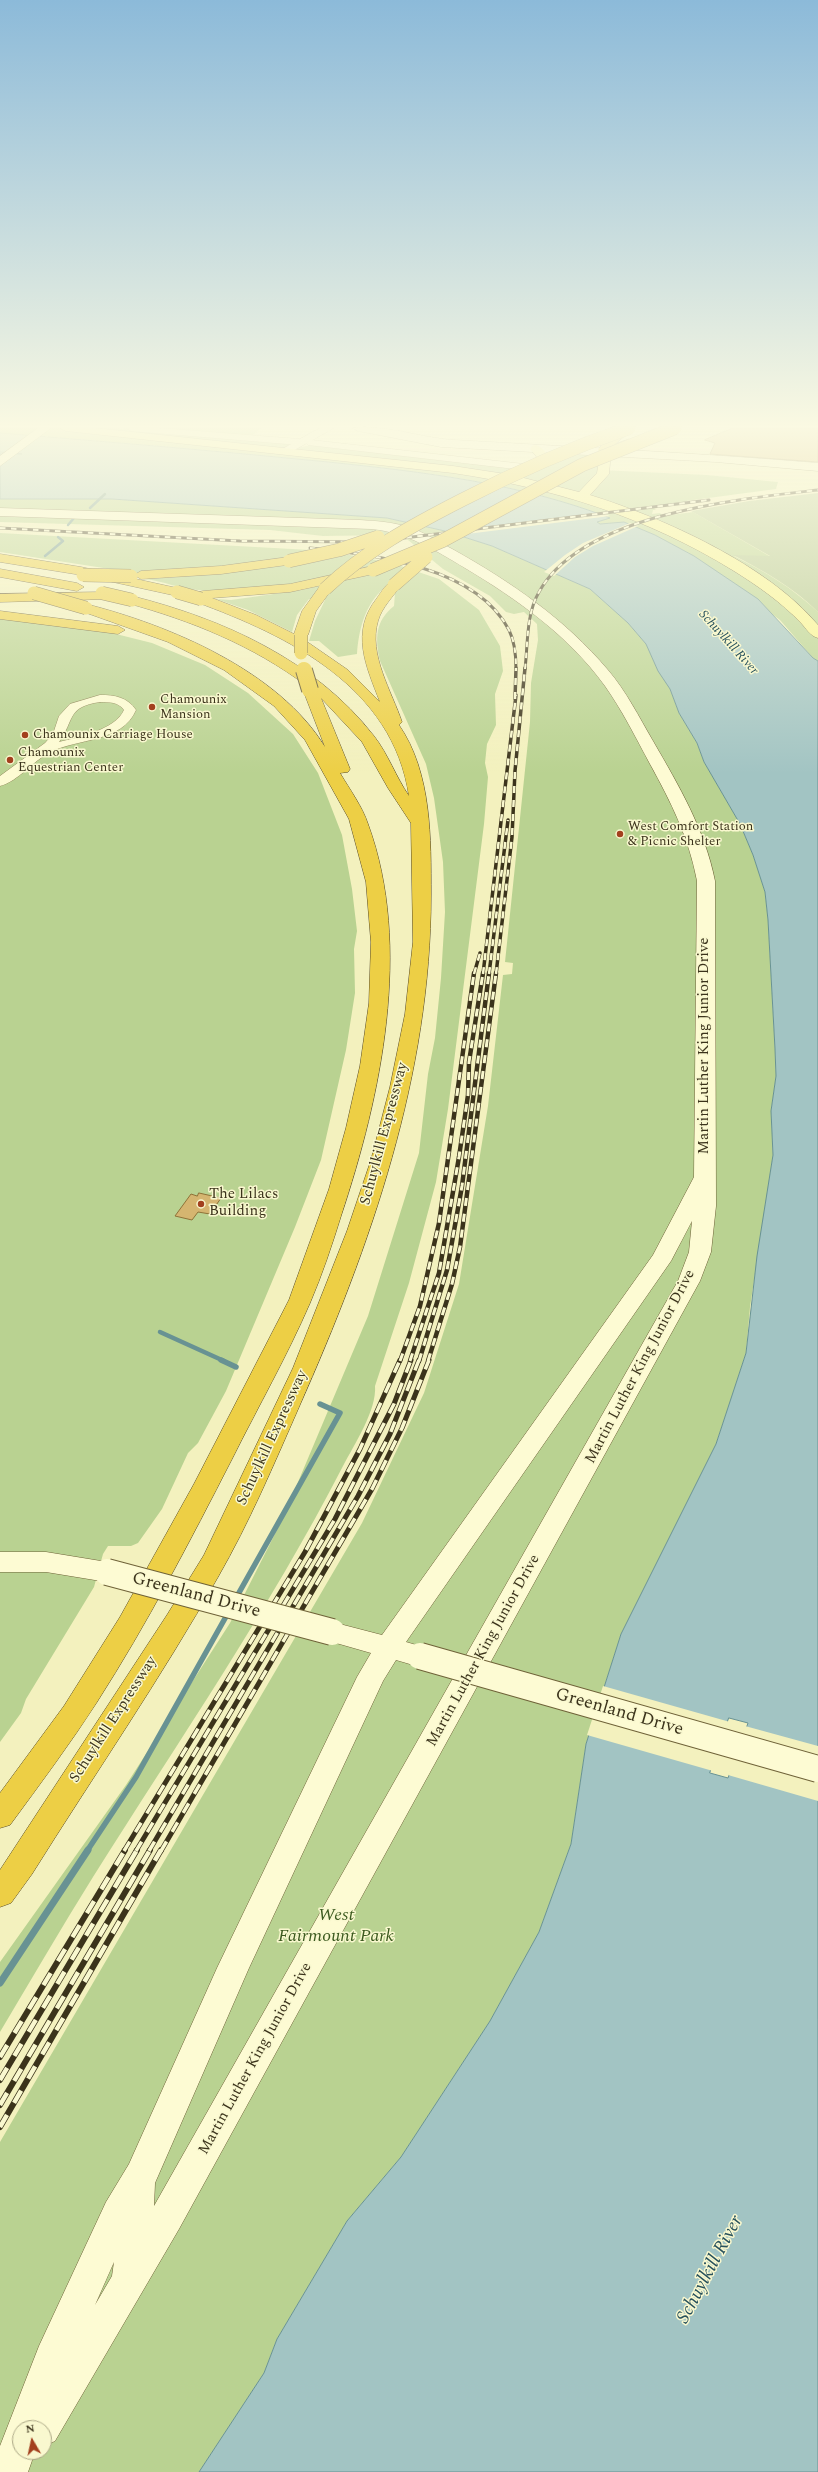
<!DOCTYPE html>
<html>
<head>
<meta charset="utf-8">
<style>
	body { margin:0 }
	#map { position:relative; width:818px; height:2472px; overflow:hidden; background:#f3f1be; font-family:Spectral,serif }
	canvas { display:block }
	.north { position:absolute; left:12px; top:2420px; width:40px; height:40px; box-sizing:border-box; background:#f9f8cf; border:1px solid #ada987; border-radius:50%; rotate:351deg; font-size:11px; font-weight:700; line-height:16px; text-align:center; color:#3b331b }
	.north::after { content:''; display:block; margin:auto; width:14px; height:18px; background:#a3401e; clip-path:polygon(50% 0,100% 100%,50% 72%,0 100%) }
</style>
</head>
<body>
<div id="map">
<canvas width="818" height="2472"></canvas>
<div class="north">N</div>
</div>
<script>
const ctx = document.querySelector('canvas').getContext('2d');
ctx.lineJoin = 'round';
function paint(path, color) { ctx.fillStyle = color; ctx.fill(path, 'evenodd'); }
function strokePath(path, color, width, dash) { ctx.strokeStyle = color; ctx.lineWidth = width; ctx.lineCap = dash ? 'butt' : 'round'; ctx.setLineDash(dash || []); ctx.stroke(path); }
function drawText(font, color, halo, rows, align = 'center') {
  ctx.font = font + ' Spectral,serif'; ctx.lineWidth = 3; ctx.setLineDash([]); ctx.textBaseline = 'middle'; ctx.strokeStyle = halo; ctx.fillStyle = color; for (const [text, x, y, turn = 0] of rows) {
    ctx.save(); ctx.translate(x, y); ctx.rotate((+turn || 0) * Math.PI / 180); ctx.textAlign = isNaN(turn) ? turn : align; if (halo) ctx.strokeText(text, 0, 0); ctx.fillText(text, 0, 0); ctx.restore();
  }
}
const green = new Path2D(`
	M0,428H117L287,442L290,443L287,445L296,447L314,438L301,447L314,445L509,468L565,453L598,454L600,470L707,475L778,482L776,489L686,501L688,503L653,507L656,510H653L652,514L660,513L663,516L693,512L771,557L734,556C767,573 790,586 818,612V661L813,658L780,620L694,556L655,535L624,523L600,524L596,522L609,518C519,482 423,472 327,462C218,450 109,442 0,433Z
	M151,428H261L252,436Z
	M0,499H112L387,518L445,531L492,546L590,589L628,623L646,644L658,671L670,689L679,713L697,743L704,762L740,824L753,855L765,892L768,920L775,1049L776,1076L771,1111L773,1155L750,1307L746,1353L716,1444L621,1634L586,1744L571,1844L539,1932L490,2021L401,2157L347,2221L277,2339L264,2373L199,2472H0V2142L362,1523L424,1393L459,1284L488,1106L503,975L512,974L513,963L505,962L530,722L531,683L538,640L537,624L524,612L514,614L506,612L490,596L443,569L402,535L323,536L270,530L0,522ZM20,2428H44V2452H20Z
	M0,533L329,551L392,563L439,579L479,610L500,646L503,671L495,694L496,725L487,744L485,763L488,777L484,824L448,1109L436,1182L409,1283L375,1386C377,1410 354,1445 343,1466C270,1608 178,1742 93,1877C61,1928 31,1980 0,2032V1962L126,1785L230,1623L282,1520L368,1316L419,1153L428,1074L435,1038L441,978L445,912L443,862L434,798L426,764L380,661C375,638 375,621 394,606L395,593L401,586L389,584C366,601 359,627 357,654L338,657L319,641H309L315,621L325,600L309,599L297,615L292,632L248,610L216,599L231,600L302,590L368,574C317,581 249,596 198,590C180,589 163,581 145,579L180,577L127,575L123,571L0,552Z
	M0,618L104,631L152,643L205,665L248,693L293,734L318,773L342,835L352,889L357,931L354,949L355,993L346,1050L321,1160L295,1227L226,1391L198,1443L188,1453L162,1509L138,1543L131,1546H108L103,1554L94,1587L26,1699L21,1713L0,1742Z`);
const cemetery = new Path2D(`
	M818,493V612C793,587 764,571 733,555L770,556L691,511L749,501Z`);
const water = new Path2D(`
	M0,433C109,442 219,451 328,462C423,472 520,483 610,518L597,522L600,524L624,522L655,535L694,556L758,599L813,658L818,661V2472H199L264,2373L277,2339L347,2221L401,2157L490,2021L539,1932L571,1844L586,1744L621,1634L716,1444L746,1353L757,1256L773,1155L771,1111L776,1076L775,1049L768,920L765,892L753,855L740,824L704,762L697,743L679,713L670,689L658,671L646,644L628,623L590,589L492,546L445,531L387,518L112,499H0V453L22,454L0,452ZM729,1718L748,1723L728,1778L710,1773Z`);
const pier = new Path2D(`
	M603,513L610,516L467,534L476,529Z
	M630,523L638,526L593,546L575,557L554,576L544,572L565,555L583,543Z
	M603,1686L730,1722L713,1771L587,1735Z
	M745,1726L818,1746V1801L728,1775Z`);
const streamFar3 = new Path2D(`
	M90,508L105,494
	M68,525L74,518
	M45,556L63,541L58,537`);
const streamFar2 = new Path2D(`
	M160,1332L224,1361`);
const streamFar1 = new Path2D(`
	M221,1360L236,1367
	M236,1598L340,1413L320,1404
	M87,1851L136,1777L228,1613`);
const stream = new Path2D(`
	M0,1983L88,1850`);
const building = new Path2D(`
	M733,428H818V462L710,454L715,443L705,440Z
	M199,1193L221,1198L210,1214L198,1212L192,1220L175,1216L191,1194L197,1196Z`);
const minor = new Path2D(`
	M127,428H159L299,439L304,442L299,445L131,431Z
	M311,440L524,464L529,467L524,470L308,445L306,443Z
	M100,695C115,695 127,697 136,710C122,743 77,738 51,752C33,760 19,781 0,786V776L45,743L53,734L59,716L70,704ZM100,702C110,702 118,702 124,710C115,730 79,737 59,742C75,720 66,707 100,702Z`);
const tertiary = new Path2D(`
	M320,428H334L289,453H281L279,451Z`);
const secondary = new Path2D(`
	M38,428H51L0,466V456Z
	M352,428C386,424 420,438 454,440C576,447 697,453 818,463V471L716,462L441,447L358,431Z
	M0,508L360,520C376,521 392,522 408,527C424,532 439,542 454,550C511,582 565,619 608,670C626,691 639,717 653,741C679,786 705,830 715,881L716,1206L711,1252L700,1281L179,2229L55,2441L44,2446V2428H20V2452H35L28,2472H0V2446L39,2346L106,2202L129,2164L217,1968L357,1677L371,1653L322,1639L318,1632L322,1625L332,1622L382,1635L653,1255L694,1177L697,881C689,838 671,802 650,764C636,738 622,710 605,686C569,636 517,599 465,568C435,550 406,532 371,529L0,516ZM692,1221L689,1252L678,1281L154,2206L155,2183L249,1968L383,1681L396,1660L420,1667L430,1663L434,1656L430,1649L406,1642L671,1261ZM114,2262L112,2276L95,2305Z
	M0,1552H46L107,1562L116,1565L120,1572L116,1579L107,1582L46,1572H0Z`);
const primary = new Path2D(`
	M60,428H95L453,466L512,475L579,492L597,473L601,449H609L611,452L609,474L590,495C664,518 768,565 818,625V638C810,636 806,628 801,623C781,602 758,586 734,571C647,517 553,488 453,473L66,431Z
	M536,445C542,447 547,454 551,459L549,462H541L530,449L532,446Z`);
const motorway = new Path2D(`
	M621,428L633,429L615,444L629,439L635,443L633,446L609,455H601L598,450C605,440 611,433 621,428Z
	M0,554L81,567L177,588L184,592L177,596L81,575L0,562Z
	M289,557L294,558L296,561L294,564L221,574L141,579L134,575L141,571L221,566Z
	M373,566L380,570L378,573L290,592L212,598L256,615L294,634L302,611L320,586H330L332,589L316,611L308,635L303,639L348,670L380,702C366,666 350,632 377,598C382,591 386,583 394,581L401,585C393,597 382,607 378,621C368,654 392,692 402,722L399,725C432,773 431,839 431,895C431,1074 371,1245 299,1407C274,1464 249,1523 218,1577C161,1678 94,1775 32,1874L11,1903L0,1907V1870L167,1615L204,1555L293,1368L347,1231L371,1160L390,1087L405,1014L413,942L411,823L388,788L362,742L321,698L350,769L348,772L340,773C350,790 362,806 368,824C413,947 381,1096 341,1216C332,1245 322,1275 310,1303C287,1356 258,1407 232,1459C190,1541 147,1624 97,1702C70,1744 40,1784 10,1825L0,1828V1793L64,1706L120,1617L194,1484L289,1300L329,1189L346,1128L360,1066L369,1003L371,942L366,882L349,819L305,740L274,706L224,670L168,642L81,611L79,608L86,604C169,625 279,671 325,747L303,690L307,686C252,645 192,621 127,603L125,600L132,596C223,619 315,660 374,736C388,754 396,777 409,796C393,687 289,636 196,602L194,599L198,592L203,591L290,584Z
	M0,569L77,583L84,587L77,591L0,577Z
	M104,592L109,593L111,596L109,599L0,602V594Z
	M0,611L118,626L125,630L118,634L0,619Z`);
const railFar4 = new Path2D(`
	M0,528L240,541L372,542L709,500
	M310,548C374,555 476,566 509,630C515,642 516,656 516,669
	M525,669C528,644 526,614 539,592C582,514 738,499 818,490`);
const railFar3 = new Path2D(`
	M515,699L516,668
	M474,974L480,953
	M483,974L516,695
	M489,974L508,820
	M496,974L512,837L515,771L525,668`);
const railFar2 = new Path2D(`
	M400,1361L420,1306L439,1223L474,973
	M410,1361L439,1273L459,1157L468,1095L469,1062L483,973
	M419,1361L447,1270L462,1186L489,973
	M428,1361L452,1284L460,1247L496,973`);
const railFar1 = new Path2D(`
	M124,1851L305,1552L360,1449L400,1360
	M136,1851L335,1519L394,1404L411,1360
	M149,1851L358,1496L390,1434L419,1360
	M161,1851L372,1489L402,1428L429,1360`);
const rail = new Path2D(`
	M0,2057L125,1850
	M0,2080L137,1850
	M0,2105L150,1850
	M0,2127L161,1850`);
const secondaryBridge = new Path2D(`
	M107,1572L332,1632
	M420,1656L818,1769`);
const motorwayBridgeFar1 = new Path2D(`
	M289,561L339,550L378,537
	M373,570L442,541L582,465L675,428
	M83,575L131,576
	M394,585L426,557
	M325,589C365,551 413,525 462,500C516,472 571,448 629,428
	M177,592L201,599
	M34,593L86,608
	M102,593L132,600
	M301,635V653`);
const motorwayBridge = new Path2D(`
	M304,670L310,690`);
const markers = [
	[152,707,4,"#a3401e"],
	[25,735,4,"#a3401e"],
	[10,760,4,"#a3401e"],
	[620,834,4,"#a3401e"],
	[201,1204,4,"#a3401e"]
];
const farWaternames = [
	["Schuylkill River",728,643,48]
];
const farPoinames = [
	["Chamounix",160,700],
	["Mansion",160,715],
	["Chamounix Carriage House",33,735],
	["Chamounix",18,753],
	["Equestrian Center",18,768],
	["West Comfort Station",628,827],
	["& Picnic Shelter",628,842]
];
const streetNames = [
	["Martin Luther King Junior Drive",705,1046,-90],
	["Schuylkill Expressway",385,1134,-75],
	["Martin Luther King Junior Drive",641,1367,-62],
	["Schuylkill Expressway",273,1438,-65],
	["Martin Luther King Junior Drive",484,1651,-61],
	["Schuylkill Expressway",114,1720,-57],
	["Martin Luther King Junior Drive",256,2059,-61]
];
const poiNames = [
	["The Lilacs",209,1195],
	["Building",209,1212]
];
const nearStreetnames = [
	["Greenland Drive",196,1596,15],
	["Greenland Drive",619,1713,16]
];
const nearParknames = [
	["West",336,1916],
	["Fairmount Park",336,1937]
];
const nearWaternames = [
	["Schuylkill River",711,2270,-62]
];
paint(green, '#b9d291');
paint(cemetery, '#b2c691');
paint(water, '#a2c4c3');
strokePath(water, '#689293', 1);
paint(pier, '#f3f1be');
strokePath(streamFar3, '#689293', 2.5);
strokePath(streamFar2, '#689293', 4.5);
strokePath(streamFar1, '#689293', 5.5);
strokePath(stream, '#689293', 7);
paint(building, '#d5b570');
strokePath(building, '#8f7238', 1);
strokePath(minor, '#8d8255', 1);
strokePath(tertiary, '#8d8255', 1);
strokePath(secondary, '#6f6238', 1);
strokePath(primary, '#5a4d2a', 1);
strokePath(motorway, '#5a4d2a', 1);
paint(minor, '#fdfbd3');
paint(tertiary, '#fdfbd3');
paint(secondary, '#fdfbd3');
paint(primary, '#fbf691');
paint(motorway, '#edcf45');
strokePath(railFar4, '#3b331b', 3);
strokePath(railFar3, '#3b331b', 3.5);
strokePath(railFar2, '#3b331b', 4.5);
strokePath(railFar1, '#3b331b', 5);
strokePath(rail, '#3b331b', 6);
strokePath(railFar4, '#f9f8cf', 2, [5.5]);
strokePath(railFar3, '#f9f8cf', 2.5, [7]);
strokePath(railFar2, '#f9f8cf', 3, [8]);
strokePath(railFar1, '#f9f8cf', 3.5, [11]);
strokePath(rail, '#f9f8cf', 4.5, [14]);
strokePath(secondaryBridge, '#6f6238', 28, []);
strokePath(motorwayBridgeFar1, '#5a4d2a', 14, []);
strokePath(motorwayBridge, '#5a4d2a', 18, []);
strokePath(secondaryBridge, '#fdfbd3', 26);
strokePath(motorwayBridgeFar1, '#edcf45', 13);
strokePath(motorwayBridge, '#edcf45', 16);
const sky = ctx.createLinearGradient(0, 0, 0, 774);
sky.addColorStop(0, '#8cbad9');
sky.addColorStop(0.55, '#faf9e2');
sky.addColorStop(1, '#faf9e200');
ctx.fillStyle = sky;
ctx.fillRect(0, 0, 818, 774);
for (const [x, y, r, color] of markers) { const dot = new Path2D(); dot.arc(x, y, r, 0, 2 * Math.PI); ctx.fillStyle = color; ctx.fill(dot); strokePath(dot, '#f9f8cf', 1.5); }
drawText('italic 13px', '#28525d', '#f9f8cf', farWaternames);
drawText('13px', '#3b331b', '#f9f8cf', farPoinames, 'left');
drawText('15px', '#3b331b', '#f9f8cf', streetNames);
drawText('15px', '#3b331b', '#f9f8cf', poiNames, 'left');
drawText('18px', '#3b331b', '#f9f8cf', nearStreetnames);
drawText('italic 18px', '#3c5a1f', '#f9f8cf', nearParknames);
drawText('italic 19px', '#28525d', '#f9f8cf', nearWaternames);
</script>
</body>
</html>
